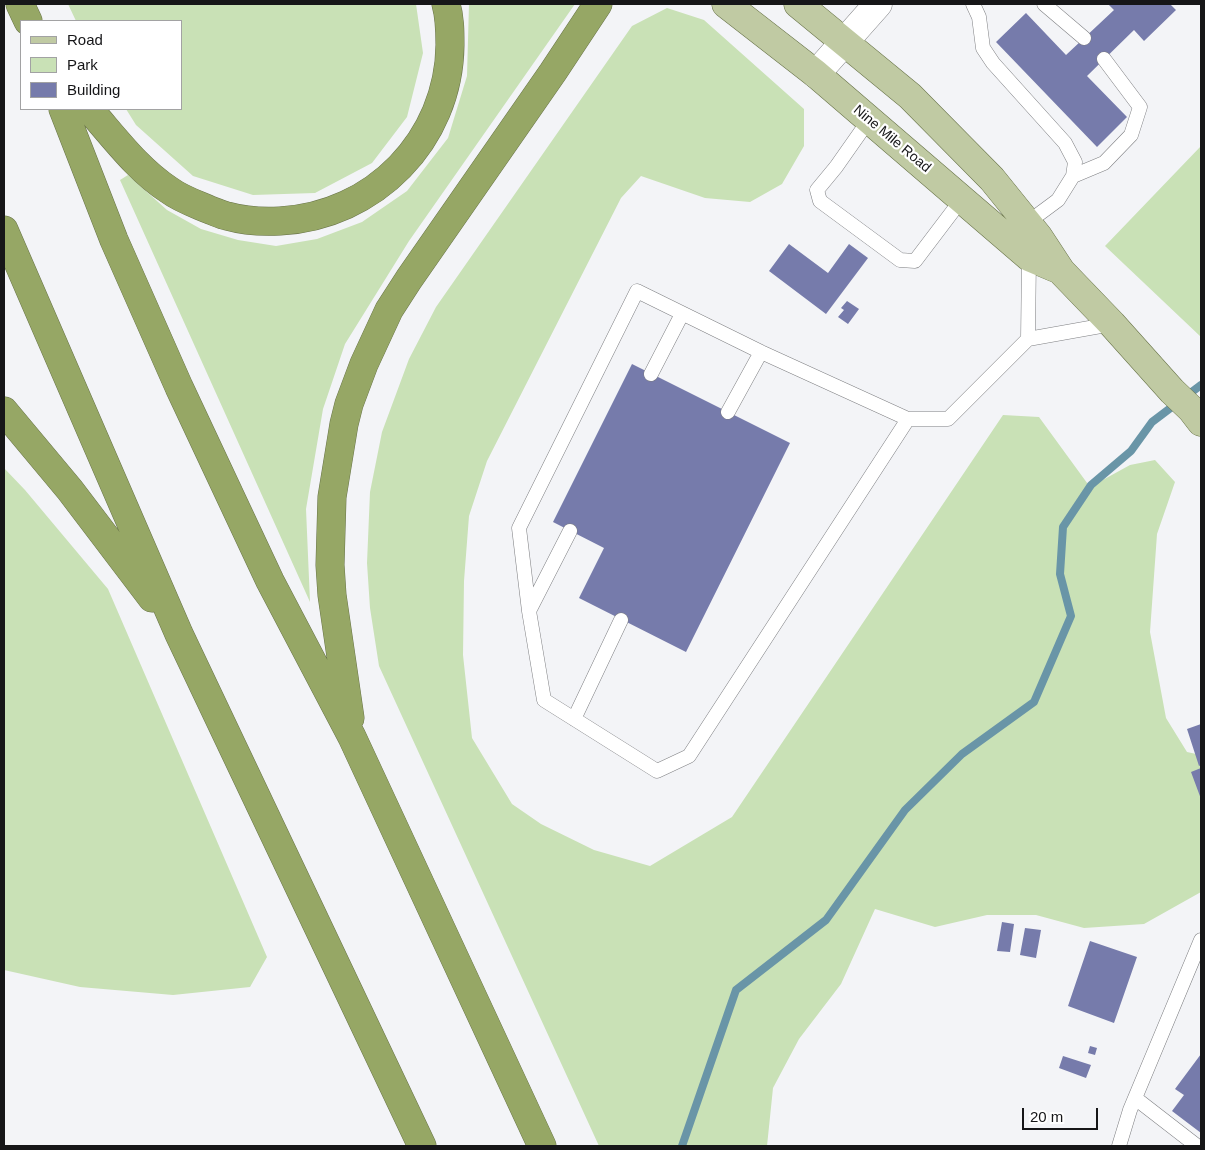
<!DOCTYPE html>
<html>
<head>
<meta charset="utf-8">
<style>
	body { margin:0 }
	#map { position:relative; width:1205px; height:1150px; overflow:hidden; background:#f3f4f7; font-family:Helvetica,sans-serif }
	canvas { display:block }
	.frame { position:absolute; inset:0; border:5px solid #161618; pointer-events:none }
	.legend { position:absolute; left:20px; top:20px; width:162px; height:90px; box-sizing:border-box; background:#fff; border:1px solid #a2a2a3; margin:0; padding:6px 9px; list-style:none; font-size:15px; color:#161618 }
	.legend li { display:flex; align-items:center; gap:10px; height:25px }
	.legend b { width:25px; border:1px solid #a2a2a3 }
	.scale { position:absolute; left:1022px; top:1108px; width:76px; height:22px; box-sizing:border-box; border:2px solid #161618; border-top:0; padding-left:6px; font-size:15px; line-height:18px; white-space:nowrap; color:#161618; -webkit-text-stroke:4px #fff; paint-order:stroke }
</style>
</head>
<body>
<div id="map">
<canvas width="1205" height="1150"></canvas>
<div class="frame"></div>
<ul class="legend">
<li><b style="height:6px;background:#c0caa3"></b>Road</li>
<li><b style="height:14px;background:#c9e1b6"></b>Park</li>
<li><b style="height:14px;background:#767bab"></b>Building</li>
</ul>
<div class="scale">20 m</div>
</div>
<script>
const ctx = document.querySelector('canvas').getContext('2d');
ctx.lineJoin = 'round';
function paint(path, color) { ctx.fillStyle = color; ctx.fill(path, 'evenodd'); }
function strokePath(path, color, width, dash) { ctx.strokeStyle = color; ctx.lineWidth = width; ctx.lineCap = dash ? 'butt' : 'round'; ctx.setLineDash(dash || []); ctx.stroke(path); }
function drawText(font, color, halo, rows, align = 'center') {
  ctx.font = font + ' Helvetica,sans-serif'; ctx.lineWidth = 4.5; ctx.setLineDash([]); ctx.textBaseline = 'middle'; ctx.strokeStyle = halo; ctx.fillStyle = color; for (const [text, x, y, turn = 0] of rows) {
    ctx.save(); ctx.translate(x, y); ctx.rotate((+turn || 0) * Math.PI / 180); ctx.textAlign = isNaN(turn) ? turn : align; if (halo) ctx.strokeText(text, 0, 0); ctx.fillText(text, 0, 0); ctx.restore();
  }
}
const green = new Path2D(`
	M68,4H416L423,53L407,117L372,163L315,193L253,195L193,176L136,125L126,109H181V21H76Z
	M469,4H575L409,241L345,344L323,409L306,509L310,602L120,180L128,175L167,210L201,229L238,240L276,246L317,239L362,222L407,191L448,138L467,76Z
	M667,8L704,20L804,109V146L782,184L750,202L705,198L641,176L621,198L487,461L469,516L464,581L463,655L472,738L512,804L541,824L594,850L650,866L732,817L1003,415L1039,417L1090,487L1130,465L1155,460L1175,482L1157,534L1150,632L1166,718L1187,752L1201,755V892L1144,924L1084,928L1036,915H987L935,927L875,909L841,984L799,1039L773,1088L767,1146H599L379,666L370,608L367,563L370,492L382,432L409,359L436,307L632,26Z
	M1201,146V337L1105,246Z
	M4,468L25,490L108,589L267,957L250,987L173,995L80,987L4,970Z`);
const stream = new Path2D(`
	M682,1146L736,990L826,920L905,810L962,754L1034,702L1071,616L1060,574L1063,527L1091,485L1131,451L1152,422L1201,385`);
const building = new Path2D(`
	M1108,4H1170L1176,10L1144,41L1134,30L1087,76L1127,117L1097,147L996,42L1026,13L1066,55L1114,10Z
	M789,244L828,273L849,244L868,258L826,314L769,271Z
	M847,301L859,309L848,324L838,317L844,310L841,308Z
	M632,364L790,443L686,652L579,598L604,548L553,522Z
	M1201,724V765L1199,766L1187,729Z
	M1201,768V799L1191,772Z
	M1002,922L1014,924L1010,952L997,951Z
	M1025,928L1041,930L1036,958L1020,955Z
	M1090,941L1137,957L1114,1023L1068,1006Z
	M1090,1046L1097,1048L1095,1055L1088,1053Z
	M1201,1054V1133L1172,1111L1184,1095L1175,1089Z
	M1063,1056L1091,1065L1086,1078L1059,1068Z`);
const service = new Path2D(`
	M973,4L979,17L983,48L993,63L1065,143L1075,162L1073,176L1058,200L1027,223
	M1044,4L1084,38
	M869,120L836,167L817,190L820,201L900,260L915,261L962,199
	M1073,176L1104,163L1131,135L1140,107L1104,59
	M1028,339L1029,257
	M651,374L682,314
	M728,412L761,352
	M908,419L761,352L637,291L519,528L529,611L544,700L657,771L689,756L908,419H948L1028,339L1112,324
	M529,611L570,531
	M574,719L621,620
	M1135,1098L1197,1146
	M1119,1146L1130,1110L1201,940`);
const minor = new Path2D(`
	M816,74L878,4`);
const primary = new Path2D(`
	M726,4L816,74L1029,257L1060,270
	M798,4L910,96L992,179L1038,236L1061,271L1112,324L1172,391L1191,409L1201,422`);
const motorway = new Path2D(`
	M20,4L28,21
	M63,109L114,240L179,387L270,581L352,737L542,1146
	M89,109C114,137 137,169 169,190C181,199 196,204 210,210C216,212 221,215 227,216C245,221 263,222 280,221C374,216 449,140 450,45C450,31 450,18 446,4
	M4,230L179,634L422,1146
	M4,411L70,490L152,598
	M350,718L332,595L330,565L332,497L344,424L349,404L364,364L389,310L409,279L553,72L598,4`);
const streetNames = [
	["Nine Mile Road",892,139,40]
];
paint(green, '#c9e1b6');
strokePath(stream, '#6995a7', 8);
paint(building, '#767bab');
strokePath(service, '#7e7f82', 15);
strokePath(minor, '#7e7f82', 29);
strokePath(primary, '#69744a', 29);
strokePath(motorway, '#69744a', 29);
strokePath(service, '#fff', 14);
strokePath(minor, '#fff', 28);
strokePath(primary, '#c0caa3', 28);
strokePath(motorway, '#96a765', 28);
drawText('14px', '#161618', '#fff', streetNames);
</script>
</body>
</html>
